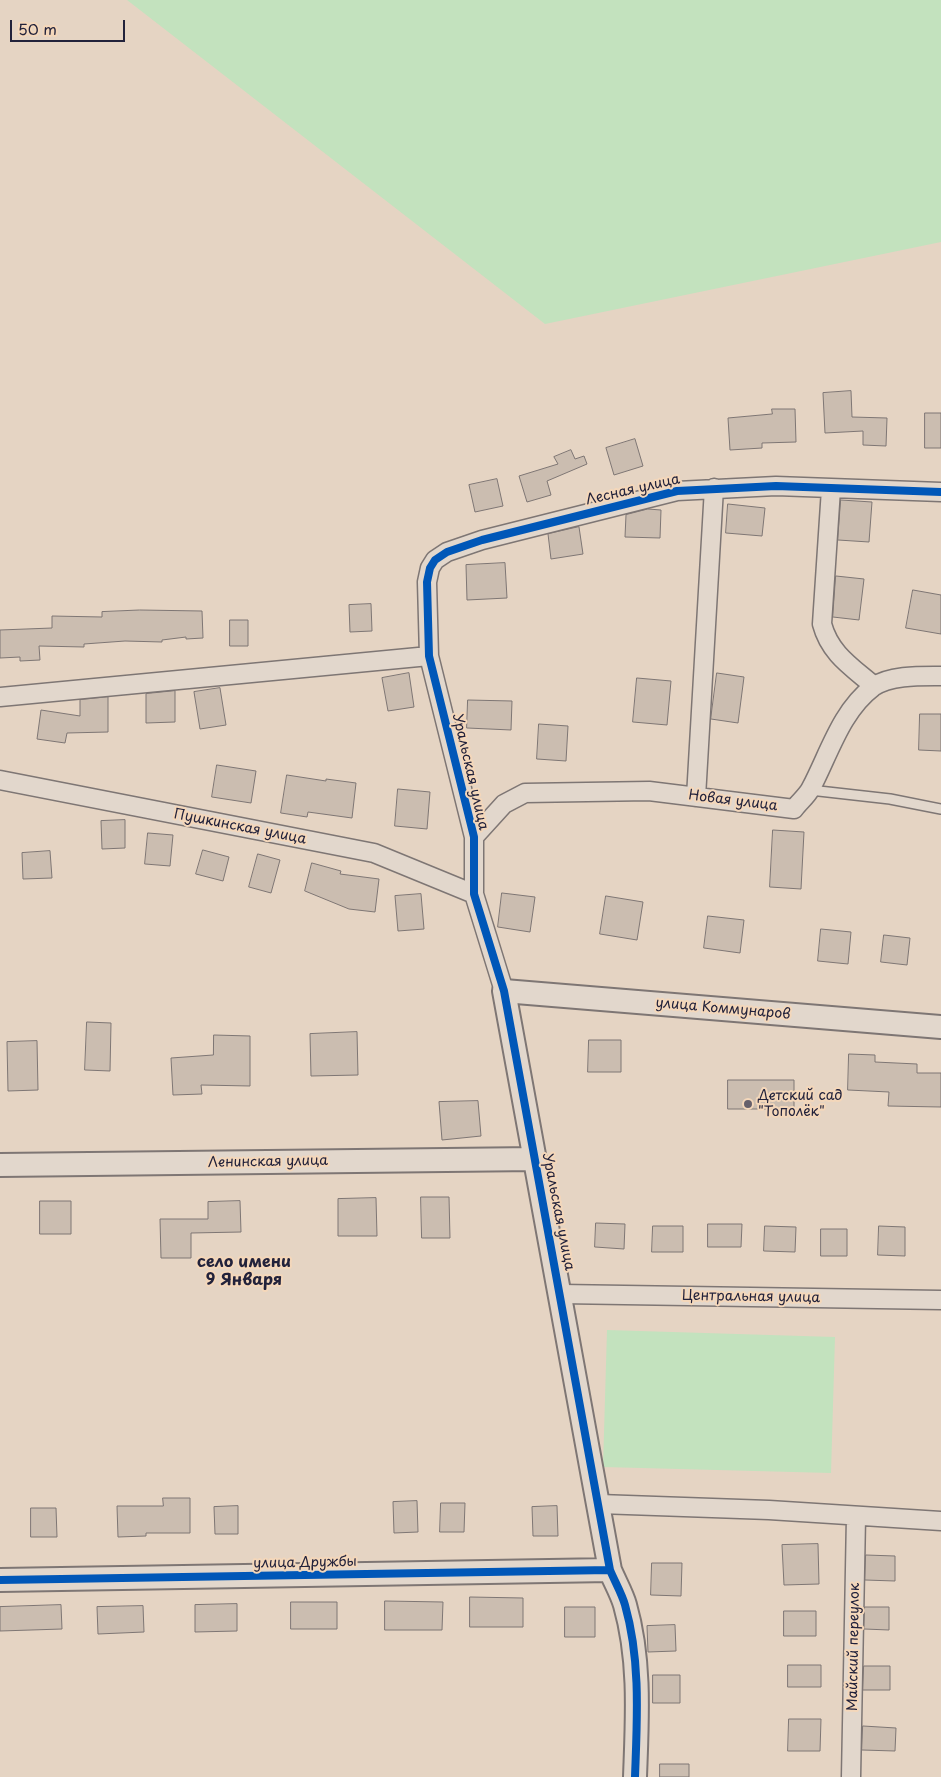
<!DOCTYPE html>
<html>
<head>
<meta charset="utf-8">
<style>
	body { margin:0 }
	#map { position:relative; width:941px; height:1777px; overflow:hidden; background:#e5d4c3; font-family:"Playpen Sans",sans-serif }
	canvas { display:block }
	.scale { position:absolute; left:10px; top:20px; width:115px; height:22px; box-sizing:border-box; border:2px solid #22223b; border-top:0; padding-left:6px; font-size:15px; line-height:18px; white-space:nowrap; color:#22223b; -webkit-text-stroke:4px #f4d7ba; paint-order:stroke }
</style>
</head>
<body>
<div id="map">
<canvas width="941" height="1777"></canvas>
<div class="scale">50 m</div>
</div>
<script>
const ctx = document.querySelector('canvas').getContext('2d');
ctx.lineJoin = 'round';
function paint(path, color) { ctx.fillStyle = color; ctx.fill(path, 'evenodd'); }
function strokePath(path, color, width, dash) { ctx.strokeStyle = color; ctx.lineWidth = width; ctx.lineCap = dash ? 'butt' : 'round'; ctx.setLineDash(dash || []); ctx.stroke(path); }
function drawText(font, color, halo, rows, align = 'center') {
  ctx.font = font + ' "Playpen Sans",sans-serif'; ctx.lineWidth = 4; ctx.setLineDash([]); ctx.textBaseline = 'middle'; ctx.strokeStyle = halo; ctx.fillStyle = color; for (const [text, x, y, turn = 0] of rows) {
    ctx.save(); ctx.translate(x, y); ctx.rotate((+turn || 0) * Math.PI / 180); ctx.textAlign = isNaN(turn) ? turn : align; if (halo) ctx.strokeText(text, 0, 0); ctx.fillText(text, 0, 0); ctx.restore();
  }
}
const green = new Path2D(`
	M127,0H941V242L545,324Z
	M607,1330L835,1337L831,1473L603,1467Z`);
const building = new Path2D(`
	M851,391L852,417L887,418L886,446L863,445V431L825,433L823,393Z
	M772,409H795L796,442L762,443V448L730,450L728,418L772,414Z
	M925,413H941V448H925Z
	M635,439L643,466L614,475L606,448Z
	M571,450L575,459L584,456L587,464L547,481L551,495L527,502L519,476L558,464L554,457Z
	M497,479L503,506L475,512L469,485Z
	M841,500L872,502L869,542L838,540Z
	M728,504L765,508L762,536L726,533Z
	M648,509L661,510L660,538L625,537L626,515Z
	M579,527L583,554L551,559L548,534Z
	M505,563L507,598L467,600L466,565Z
	M836,576L864,579L859,620L833,617Z
	M913,590L941,595V634L906,628Z
	M371,604L372,631L350,632L349,605Z
	M140,610L202,611L203,638L186,639V637L162,640V642L125,641L84,644V647L39,646L40,660L20,661V657L0,658V630L52,628V616L102,617V612Z
	M230,620H248V646H230Z
	M409,673L414,707L388,711L382,678Z
	M717,673L744,677L738,723L711,719Z
	M637,678L671,681L667,725L633,722Z
	M220,688L226,725L200,729L194,692Z
	M175,691V722L146,723V694Z
	M108,697V732L67,733L65,743L37,739L41,710L80,716V700Z
	M468,700L512,701L511,730L467,728Z
	M920,714H941V751L919,750Z
	M539,724L568,726L566,761L537,759Z
	M217,765L256,771L251,803L212,797Z
	M287,775L326,781V779L356,783L352,818L308,812L307,817L281,813Z
	M398,789L430,792L427,829L395,826Z
	M125,820V848L102,849L101,821Z
	M773,830L804,832L801,889L770,887Z
	M148,833L173,835L170,866L145,864Z
	M203,850L229,857L223,881L196,874Z
	M50,851L52,878L23,879L22,853Z
	M258,854L280,860L271,893L249,887Z
	M312,863L341,871L340,874L379,879L375,912L349,909L305,891Z
	M502,893L535,897L530,932L498,927Z
	M421,894L424,929L398,931L395,896Z
	M606,896L643,902L637,940L600,934Z
	M708,916L744,920L740,953L704,948Z
	M821,929L851,932L848,964L818,961Z
	M884,935L910,938L907,965L881,962Z
	M87,1022L111,1023L110,1071L85,1070Z
	M357,1032L358,1075L311,1076L310,1034Z
	M214,1035L250,1036V1086L201,1085L202,1094L173,1095L171,1058L213,1055Z
	M589,1040H621V1072H588Z
	M37,1041L38,1090L8,1091L7,1042Z
	M849,1054L875,1055V1062L917,1064V1073H941V1107L888,1106L889,1092L848,1090Z
	M728,1080H794V1109H728Z
	M478,1101L481,1136L442,1140L439,1102Z
	M421,1197H449L450,1238H422Z
	M376,1198L377,1236H338V1199Z
	M40,1201H71V1234H40Z
	M240,1201L241,1232L191,1233V1258H161L160,1219H208V1202Z
	M596,1223L625,1224L624,1249L595,1247Z
	M708,1224H742L741,1247H708Z
	M653,1226H683V1252H652Z
	M765,1226L796,1227L795,1252L764,1251Z
	M879,1226L905,1227V1256L878,1255Z
	M821,1229H847V1256H821Z
	M163,1498H190V1533H146V1536L118,1537L117,1506H163Z
	M417,1501L418,1532L394,1533L393,1502Z
	M441,1503H465L464,1532H440Z
	M238,1506V1534H215L214,1507Z
	M557,1506L558,1536H533L532,1507Z
	M31,1508H56L57,1537H31Z
	M818,1544L819,1584L784,1585L782,1545Z
	M866,1555L895,1556V1581L865,1580Z
	M652,1563H682L681,1596L651,1595Z
	M470,1597L523,1598V1627H470Z
	M385,1601L443,1602L442,1630H385Z
	M291,1602H337V1629H291Z
	M237,1604V1631L195,1632V1605Z
	M61,1605L62,1629L0,1631V1607Z
	M143,1606L144,1632L98,1634L97,1607Z
	M565,1607H595V1637H565Z
	M865,1607H889V1630L864,1629Z
	M784,1611H816V1636H784Z
	M675,1625L676,1651L648,1652L647,1626Z
	M788,1665H821V1687H788Z
	M864,1666H890V1690H863Z
	M653,1675H680V1703H653Z
	M789,1719H821L820,1751H788Z
	M863,1726L896,1728L895,1751L862,1750Z
	M660,1764H689V1777H660Z`);
const service = new Path2D(`
	M810,790L890,799L941,809`);
const minor = new Path2D(`
	M831,489L822,624C830,654 852,667 874,686
	M0,697L429,656
	M0,780L374,853L474,894
	M696,797L714,488
	M474,837L504,804L525,793L649,791L794,809C799,802 807,796 811,788C829,754 841,711 873,687C890,675 921,676 941,676
	M504,991L474,894V837L429,656L427,582L430,568L435,560L447,552L482,540L677,491L776,486L941,492
	M561,1294L941,1300
	M599,1504L769,1510L941,1521
	M851,1777L856,1517`);
const tertiary = new Path2D(`
	M0,1165L535,1159
	M0,1580L610,1570
	M635,1777C637,1720 641,1661 625,1605C622,1594 615,1582 610,1570L504,991L941,1027`);
const cycleway = new Path2D(`
	M0,1580L610,1570
	M635,1777C637,1720 641,1661 625,1605C622,1594 615,1582 610,1570L504,991L474,894V837L429,656L427,582L430,568L435,560L447,552L482,540L677,491L776,486L941,492`);
const markers = [
	[748,1104,5,"#66606b"]
];
const streetNames = [
	["Лесная улица",633,490,-13],
	["Уральская улица",470,772,77],
	["Новая улица",733,801,7],
	["Пушкинская улица",240,827,11],
	["улица Коммунаров",723,1009,5],
	["Ленинская улица",268,1162,-1],
	["Уральская улица",558,1212,79],
	["Центральная улица",751,1297,1],
	["улица Дружбы",305,1563,-1],
	["Майский переулок",854,1647,-89]
];
const poiNames = [
	["Детский сад",758,1096],
	["\"Тополёк\"",758,1112]
];
const quarterNames = [
	["село имени",244,1263],
	["9 Января",244,1281]
];
paint(green, '#c3e2be');
paint(building, '#cbbdb0');
strokePath(building, '#7e7674', 1);
strokePath(service, '#7e7674', 12);
strokePath(minor, '#7e7674', 21);
strokePath(tertiary, '#7e7674', 26);
strokePath(service, '#e2d7cc', 9);
strokePath(minor, '#e2d7cc', 18);
strokePath(tertiary, '#e2d7cc', 22);
strokePath(cycleway, '#0057b8', 8);
for (const [x, y, r, color] of markers) { const dot = new Path2D(); dot.arc(x, y, r, 0, 2 * Math.PI); ctx.fillStyle = color; ctx.fill(dot); strokePath(dot, '#f4d7ba', 2); }
drawText('14px', '#22223b', '#f4d7ba', streetNames);
drawText('14px', '#22223b', '#f4d7ba', poiNames, 'left');
drawText('bold 16px', '#22223b', '#f4d7ba', quarterNames);
</script>
</body>
</html>
